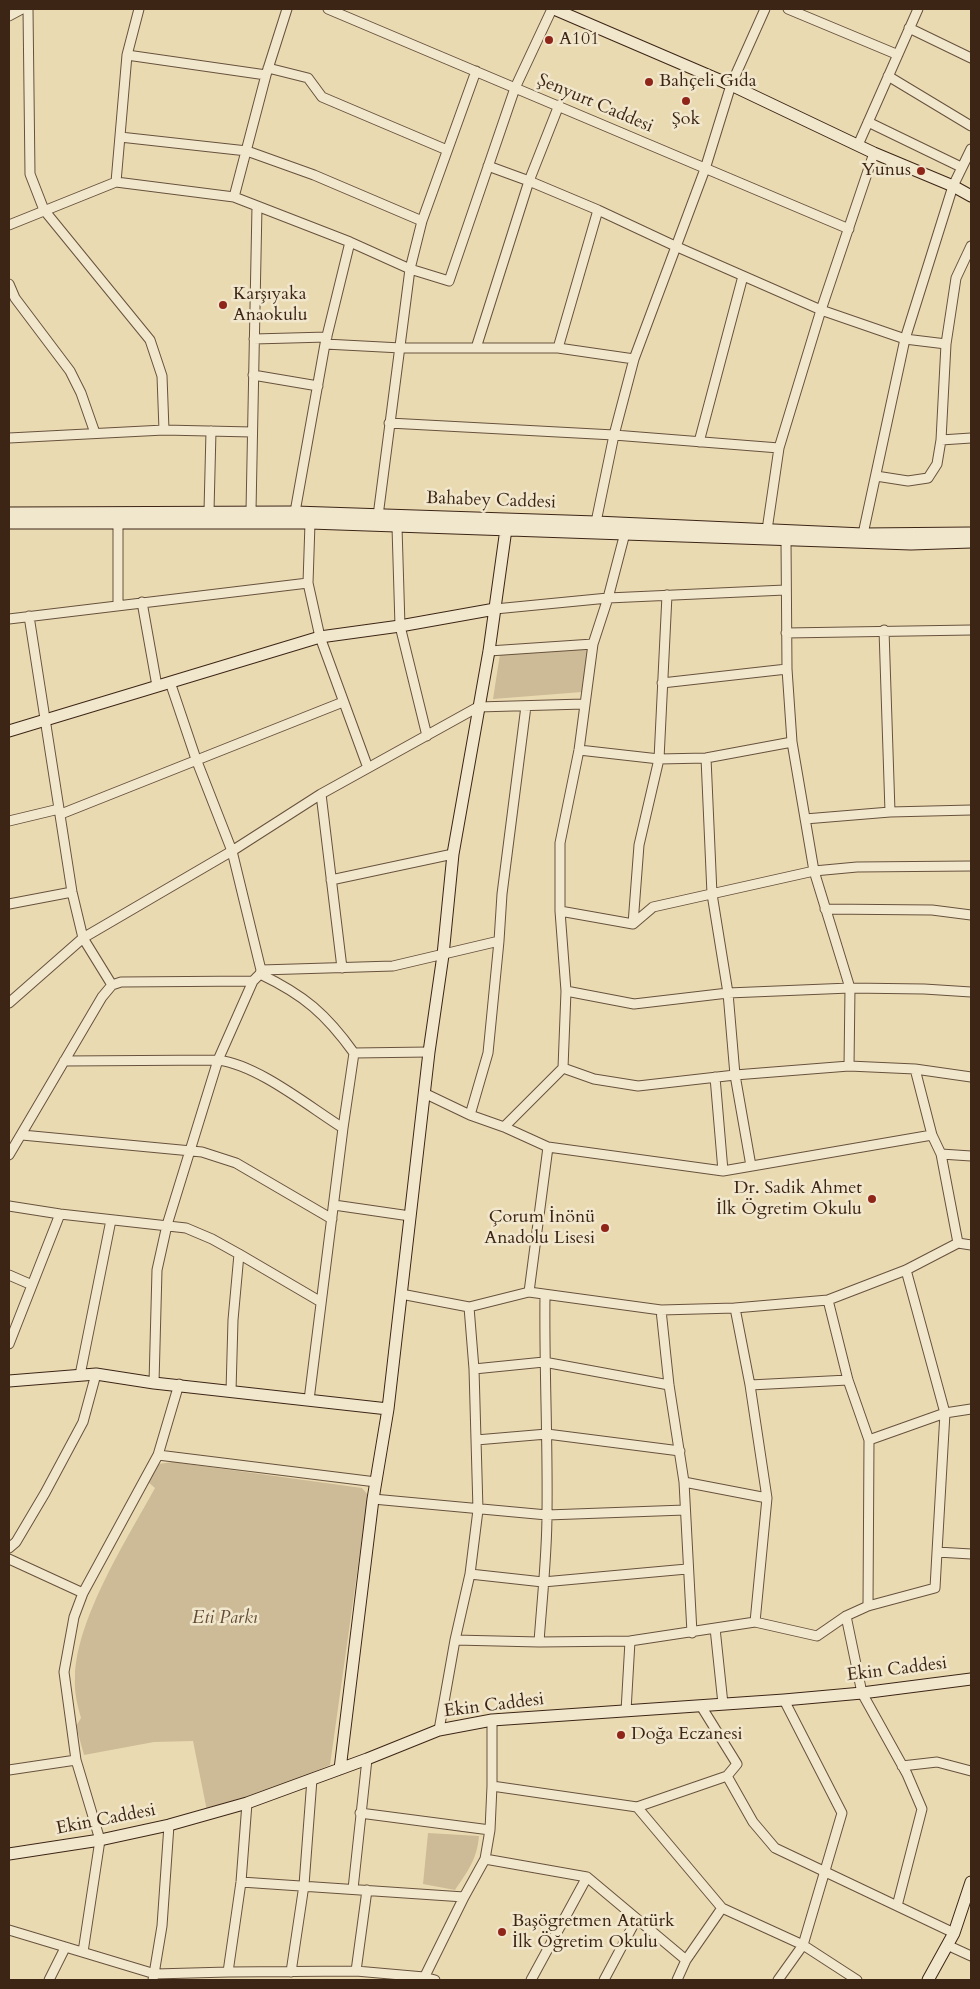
<!DOCTYPE html>
<html>
<head>
<meta charset="utf-8">
<style>
	body { margin:0 }
	#map { position:relative; width:980px; height:1989px; overflow:hidden; background:#eadab2; font-family:Cardo,serif }
	canvas { display:block }
	.frame { position:absolute; inset:0; border:10px solid #3d2516; pointer-events:none }
</style>
</head>
<body>
<div id="map">
<canvas width="980" height="1989"></canvas>
<div class="frame"></div>
</div>
<script>
const ctx = document.querySelector('canvas').getContext('2d');
ctx.lineJoin = 'round';
function paint(path, color) { ctx.fillStyle = color; ctx.fill(path, 'evenodd'); }
function strokePath(path, color, width, dash) { ctx.strokeStyle = color; ctx.lineWidth = width; ctx.lineCap = dash ? 'butt' : 'round'; ctx.setLineDash(dash || []); ctx.stroke(path); }
function drawText(font, color, halo, rows, align = 'center') {
  ctx.font = font + ' Cardo,serif'; ctx.lineWidth = 5; ctx.setLineDash([]); ctx.textBaseline = 'middle'; ctx.strokeStyle = halo; ctx.fillStyle = color; for (const [text, x, y, turn = 0] of rows) {
    ctx.save(); ctx.translate(x, y); ctx.rotate((+turn || 0) * Math.PI / 180); ctx.textAlign = isNaN(turn) ? turn : align; if (halo) ctx.strokeText(text, 0, 0); ctx.fillText(text, 0, 0); ctx.restore();
  }
}
const green = new Path2D(`
	M589,649L582,692L493,699L500,654Z
	M173,1462L362,1488L368,1495L330,1765L272,1790L207,1811L193,1741L154,1742L84,1755L76,1726L81,1718C77,1704 74,1691 75,1677C76,1619 127,1539 155,1488L148,1482L158,1464Z
	M428,1833L479,1836C477,1859 468,1871 455,1890L423,1884Z`);
const street = new Path2D(`
	M28,9L30,174L44,210L150,340L162,376L164,430
	M328,9L849,229
	M788,9L896,54
	M9,16L22,9
	M909,28L971,58
	M127,55L266,75
	M268,68L308,78L322,97L447,150
	M888,76L971,126
	M868,122L961,167
	M120,137L247,151L314,175L422,221
	M858,145L918,9
	M488,166L529,181L598,210L675,246L821,310L905,339L946,344
	M116,182L127,55L139,9
	M234,197L266,75L287,9
	M9,225L116,182L234,197L350,242L410,269L449,281L515,88L552,9
	M9,284L15,298L70,371L81,393L95,433
	M254,339L327,337
	M325,344L401,348H558L634,359
	M476,348L529,181L559,105
	M558,348L598,210
	M253,375L318,386
	M389,423L614,435L779,448
	M9,438L164,430L252,432
	M941,440L971,438
	M699,442L743,276
	M876,476L908,481L928,478L937,464L941,440L946,344L956,278L971,246
	M209,511L211,431
	M251,511L257,206
	M295,512L325,344L350,242
	M378,516L410,269L422,221L476,71
	M596,522L614,435L634,359L705,169L731,85L765,9
	M310,523L308,583L320,637L368,768
	M118,524V605
	M397,527L400,626L427,736
	M767,530L779,448L821,310L874,153
	M863,534L905,339L953,186L971,149
	M786,540L787,669L792,742L814,871L850,988L849,1066
	M142,602L157,686
	M495,609L608,598L785,590
	M29,616L72,892L83,938L112,985
	M9,619L308,583
	M884,630L890,812
	M786,633L971,630
	M489,651L593,644
	M662,683L787,669
	M579,750L659,759L706,758L792,742
	M706,758L712,894L728,993L735,1075L751,1166
	M321,794L342,968
	M61,814L343,702
	M805,819L890,812L971,810
	M9,821L59,809
	M331,880L453,854
	M9,904L72,892
	M825,909L932,910L971,915
	M560,911L633,924L653,907L814,871L857,867L971,866
	M633,924L639,845L659,759L667,595
	M261,970L393,966L499,941
	M260,974C304,995 326,1014 354,1053L343,1128L309,1400
	M566,991L634,1004L728,993L850,988L924,989L971,992
	M9,1003L83,938L232,851L321,794L478,707L584,704
	M354,1053L429,1052
	M64,1061L218,1060C258,1065 308,1106 343,1128
	M563,1068L594,1079L638,1086L735,1075L849,1066L915,1069L971,1077
	M915,1069L932,1135L941,1154L958,1243
	M715,1077L723,1171
	M424,1093L470,1115L504,1127L548,1147L723,1171L932,1135
	M470,1115L488,1053L499,941L502,894L526,706
	M504,1127L563,1068L566,991L560,911V843L579,750L593,644L608,598L625,533
	M22,1135L202,1152L236,1163L332,1219
	M941,1154L971,1156
	M9,1155L102,997L112,985L121,982L253,981
	M334,1205L410,1216
	M9,1206L60,1214L186,1228L212,1239L239,1254L321,1302
	M906,1270L945,1413L937,1552
	M9,1275L32,1285
	M529,1292L548,1147
	M401,1294L469,1307L529,1292L661,1310L735,1308L828,1300L906,1270L958,1243L971,1245
	M828,1300L848,1380L869,1440L868,1606
	M735,1308L750,1385L767,1498L755,1622
	M661,1310L669,1385L684,1482L692,1633
	M9,1344L60,1214
	M474,1369L544,1362L669,1385
	M80,1375L111,1220
	M154,1383L157,1270L167,1225L218,1060L253,981L260,974L261,970L232,851L196,759L170,682
	M750,1385L848,1380
	M231,1391L233,1320L239,1254
	M476,1440L547,1434L680,1451
	M869,1440L945,1413L971,1409
	M158,1455L376,1482
	M684,1482L767,1498
	M373,1499L547,1515L685,1510
	M9,1548L16,1542L45,1493L83,1422L96,1374
	M9,1559L83,1593
	M470,1574L543,1582L687,1569
	M846,1616L862,1693L907,1774L922,1809L897,1906
	M715,1628L723,1704
	M455,1640L539,1642L630,1641L755,1622L817,1636L846,1616L868,1606L935,1588L937,1552L971,1554
	M539,1642C542,1599 547,1556 547,1513C548,1440 544,1367 545,1295
	M626,1711L630,1641
	M439,1730L455,1640L470,1574L478,1510L474,1369L469,1307
	M902,1766L937,1762L971,1771
	M9,1770L76,1760
	M727,1776L753,1822L775,1848L954,1933
	M492,1786L637,1807L722,1908L686,1960L677,1980
	M637,1807L727,1776L737,1764L701,1706
	M360,1813L490,1830
	M485,1859L587,1877L686,1960
	M241,1882L464,1897
	M353,1889L367,1759
	M722,1908L803,1945L857,1980
	M9,1930L155,1974L228,1972L356,1971L424,1977L435,1980
	M947,1945L971,1956
	M83,1952L100,1840L76,1760L64,1672L74,1617L83,1593L158,1455L179,1384
	M356,1971L367,1890
	M228,1972L241,1882L247,1803
	M291,1972L304,1885L312,1779
	M49,1980L65,1948
	M153,1980L162,1926L169,1825
	M423,1980L464,1897L485,1859L490,1830L492,1786V1720
	M531,1980L587,1877
	M604,1980L636,1920
	M778,1980L803,1945L842,1813L784,1700`);
const secondary = new Path2D(`
	M554,9L731,85L874,153L953,186L971,196
	M9,513L295,512L596,522L863,534L971,533
	M9,523H310L911,544L971,542
	M9,731L320,637L400,626L495,609
	M9,1381L96,1374L154,1383L388,1409
	M340,1769L373,1499L388,1409L429,1052L443,955L453,854L489,651L506,529
	M9,1854L100,1840L169,1825L247,1803L367,1759L439,1730L492,1720L784,1700L862,1693L971,1679
	M928,1980L954,1933L971,1882`);
const markers = [
	[549,40,5,"#8f2418"],
	[649,82,5,"#8f2418"],
	[686,101,5,"#8f2418"],
	[921,171,5,"#8f2418"],
	[223,305,5,"#8f2418"],
	[872,1199,5,"#8f2418"],
	[605,1228,5,"#8f2418"],
	[621,1735,5,"#8f2418"],
	[502,1932,5,"#8f2418"]
];
const poiNames = [
	["A101",559,40],
	["Bahçeli Gıda",659,82],
	["Şok",686,120,"center"],
	["Yunus",911,171,"right"],
	["Karşıyaka",233,295],
	["Anaokulu",233,316],
	["Dr. Sadik Ahmet",862,1189,"right"],
	["İlk Ögretim Okulu",862,1210,"right"],
	["Çorum İnönü",595,1218,"right"],
	["Anadolu Lisesi",595,1239,"right"],
	["Doğa Eczanesi",631,1735],
	["Başögretmen Atatürk",512,1922],
	["İlk Öğretim Okulu",512,1943]
];
const streetNames = [
	["Şenyurt Caddesi",595,104,23],
	["Bahabey Caddesi",491,501,2],
	["Ekin Caddesi",897,1670,-7],
	["Ekin Caddesi",494,1706,-7],
	["Ekin Caddesi",106,1820,-11]
];
const parkNames = [
	["Eti Parkı",225,1619]
];
paint(green, '#cdbb97');
strokePath(street, '#68523d', 11);
strokePath(secondary, '#3d2516', 13);
strokePath(street, '#f1e7cd', 9);
strokePath(secondary, '#f1e7cd', 11);
for (const [x, y, r, color] of markers) { const dot = new Path2D(); dot.arc(x, y, r, 0, 2 * Math.PI); ctx.fillStyle = color; ctx.fill(dot); strokePath(dot, '#f1e7cd', 2); }
drawText('18px', '#3d2516', '#f1e7cd', poiNames, 'left');
drawText('18px', '#3d2516', '#f1e7cd', streetNames);
drawText('italic 18px', '#614a36', '#f1e7cd', parkNames);
</script>
</body>
</html>
